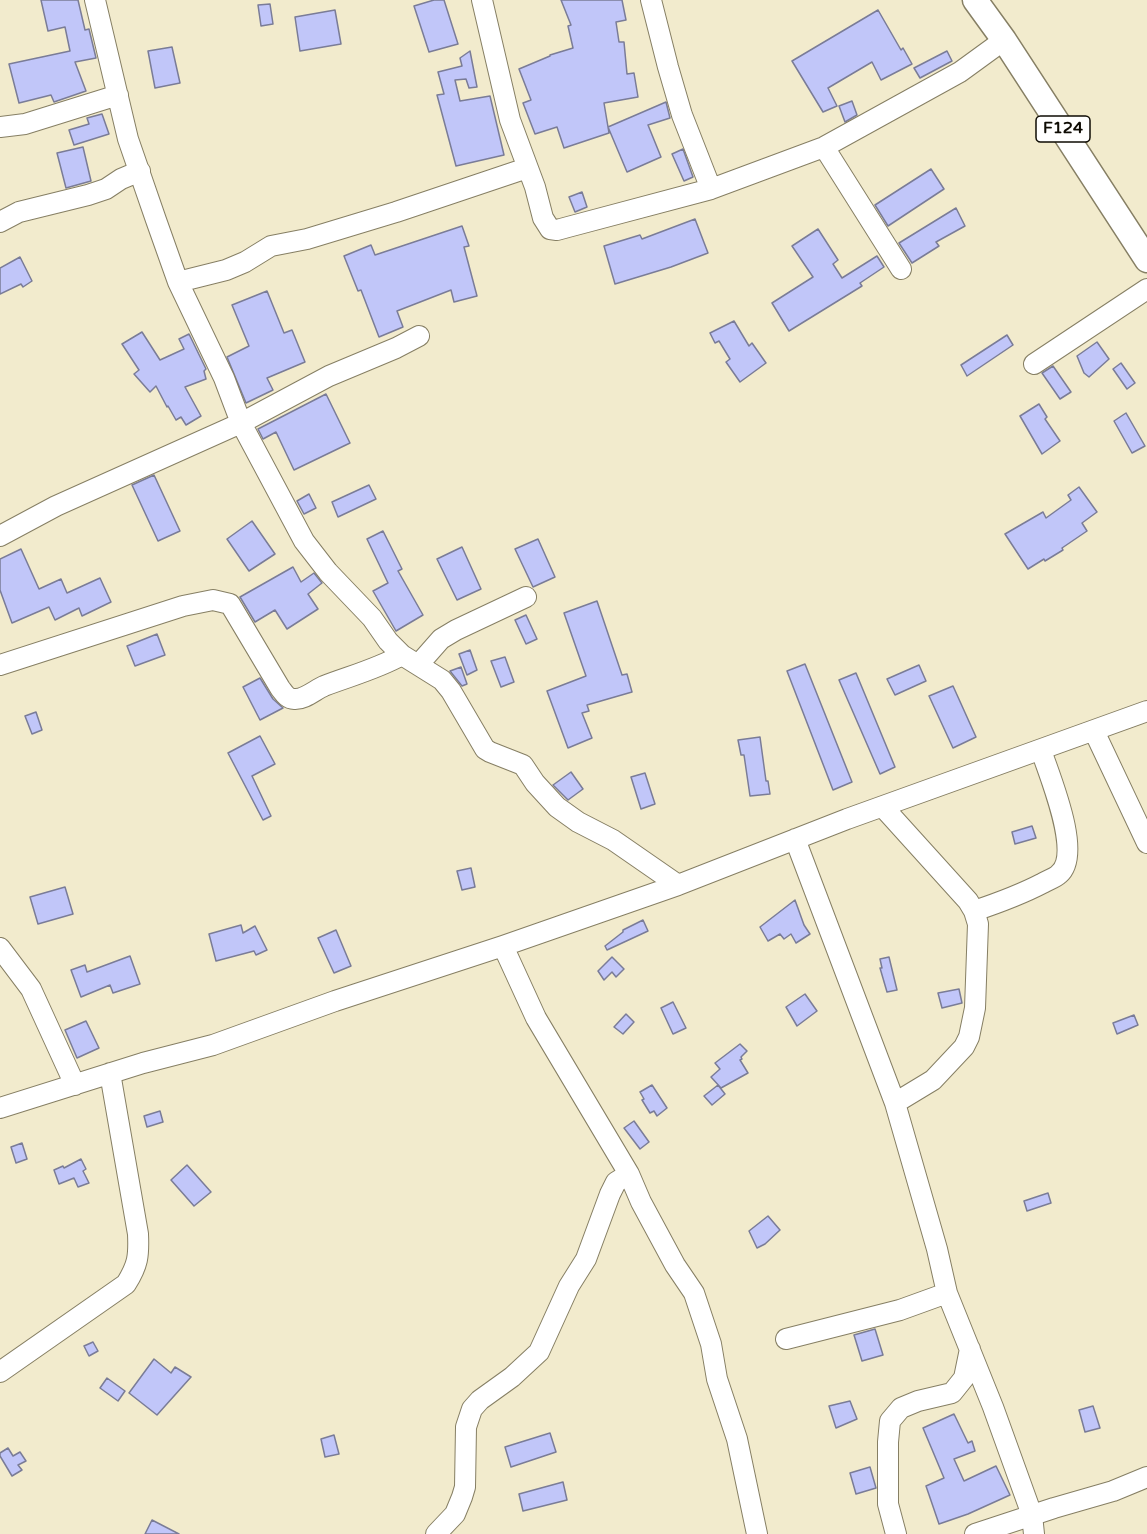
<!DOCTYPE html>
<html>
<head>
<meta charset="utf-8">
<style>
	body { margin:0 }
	canvas { display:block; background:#f2ebcd }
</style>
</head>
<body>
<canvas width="1147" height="1534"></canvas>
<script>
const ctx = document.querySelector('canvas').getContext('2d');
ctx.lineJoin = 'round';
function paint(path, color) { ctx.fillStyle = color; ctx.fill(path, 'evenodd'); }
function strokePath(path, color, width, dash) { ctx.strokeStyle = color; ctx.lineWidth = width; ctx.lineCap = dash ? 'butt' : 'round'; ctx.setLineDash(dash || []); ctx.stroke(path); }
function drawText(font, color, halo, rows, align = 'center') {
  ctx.font = font + ' "Varela Round",sans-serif'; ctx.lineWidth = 4.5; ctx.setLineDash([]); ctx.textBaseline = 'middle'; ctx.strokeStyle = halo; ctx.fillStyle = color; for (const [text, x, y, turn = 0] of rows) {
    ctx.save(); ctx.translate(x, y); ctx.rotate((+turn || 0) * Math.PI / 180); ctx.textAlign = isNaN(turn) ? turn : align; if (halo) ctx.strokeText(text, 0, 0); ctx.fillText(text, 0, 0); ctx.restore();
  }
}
const building = new Path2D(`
	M41,0H78L85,30L89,29L96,58L75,62L86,91L54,102L51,95L19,103L9,64L70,51L65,27L48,31Z
	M434,0H444L458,44L429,52L414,6Z
	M561,0H622L626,20L616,22L619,42H624L627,74L634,73L638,97L604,103L609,133L564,148L557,127L535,134L523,103L531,100L519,69L550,56V55L573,48L568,26L571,25Z
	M270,4L273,24L261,26L258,5Z
	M335,10L341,44L300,51L295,17Z
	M878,10L901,50L903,48L912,64L881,80L872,62L828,88L837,106L823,112L792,61Z
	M172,47L180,83L155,88L148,51Z
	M470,51L477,87L469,88L466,79L455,80L460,101L490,96L504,155L456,166L437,95L444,94L438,72L462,66L460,58Z
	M947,51L952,61L920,78L914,68Z
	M852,101L857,115L845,122L839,106Z
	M666,102L670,118L648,125L661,157L627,172L608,127Z
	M102,114L109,134L74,145L69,130L89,124L87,118Z
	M83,147L91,181L66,188L57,153Z
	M683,149L693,177L684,181L672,154Z
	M931,169L944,189L888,226L875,205Z
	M582,192L587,207L575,212L569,197Z
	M956,208L965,226L936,242L939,246L912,263L899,243Z
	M695,219L708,253L671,267L615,284L604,246L640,235L642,239Z
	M462,226L469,246L464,247L477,296L454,302L451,290L397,311L403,327L379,337L361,290L358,291L344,256L371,245L375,255Z
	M818,229L838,260L833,264L842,278L877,256L884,267L860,283L862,286L789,331L772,303L813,277L792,246Z
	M20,257L32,281L23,287L21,284L0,294V268Z
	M267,291L284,333L292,330L305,362L267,378L273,390L246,403L227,357L249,346L232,305Z
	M734,321L749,346L752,343L766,363L740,382L726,362L730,359L719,341L715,343L710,333Z
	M142,332L160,360L184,349L179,339L189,334L206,369L204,371L206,379L185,387L201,416L186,425L181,417L176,420L168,406L167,407L156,386L150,392L134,374L139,370L122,344Z
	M1007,335L1013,345L967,376L961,365Z
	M1097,342L1109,359L1089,377L1084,373L1077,356Z
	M1121,363L1135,383L1127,389L1113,369Z
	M1053,366L1071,392L1060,399L1042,373Z
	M326,394L350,443L294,470L276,432L263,439L258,429Z
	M1039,404L1047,417L1045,419L1060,441L1042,454L1020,416Z
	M1126,413L1145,446L1132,453L1114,421Z
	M154,475L180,531L158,541L132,485Z
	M369,485L376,499L338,517L332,502Z
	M1079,487L1097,512L1082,523L1087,531L1062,548L1063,550L1045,561L1044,559L1028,569L1005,534L1043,512L1046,518L1071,500L1068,495Z
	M309,494L316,508L304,514L297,501Z
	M252,521L275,554L249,571L227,539Z
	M383,531L402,569L398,571L423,615L396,631L373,591L388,583L367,539Z
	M538,539L555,577L533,587L515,549Z
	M462,547L481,589L457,600L437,559Z
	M21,549L39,589L61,579L67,593L100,578L111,602L82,616L79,608L55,620L49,607L12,623L0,590V559Z
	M293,567L301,582L314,573L322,583L308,594L318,609L287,629L275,610L255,622L240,597Z
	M597,601L622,675L627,674L632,692L587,705L589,711L582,713L592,738L568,748L547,691L586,676L564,613Z
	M526,615L537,639L526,644L515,620Z
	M157,634L165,655L135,666L127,646Z
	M470,650L477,670L467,675L459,654Z
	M505,657L514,682L501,687L491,661Z
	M805,664L852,782L833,790L787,671Z
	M919,665L926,681L895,695L887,679Z
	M461,667L467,684L462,686L450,671Z
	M856,673L895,767L880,774L839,680Z
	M260,678L273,699L283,708L260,720L243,687Z
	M953,686L976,737L953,748L929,696Z
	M36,712L42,730L32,734L25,716Z
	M260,736L275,764L252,776L271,816L263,820L228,753Z
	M760,737L766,781H768L770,794L750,796L744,755H741L738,740Z
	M571,772L583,789L568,800L553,785Z
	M645,773L655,804L641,809L631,777Z
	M1032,826L1036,838L1015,844L1012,832Z
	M471,868L475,887L462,890L457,871Z
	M65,887L73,914L38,924L30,897Z
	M795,900L804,925L810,934L796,943L791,934L784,939L780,934L768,941L760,927Z
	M643,920L648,931L607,950L605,946L623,932V930Z
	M241,925L243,933L255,926L267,950L256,955L254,951L216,961L209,934Z
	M336,930L351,966L334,973L318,938Z
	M130,956L140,984L113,993L110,985L81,997L71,970L85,965L87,972Z
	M612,957L624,969L616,977L612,972L604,980L598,971Z
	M889,957L897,990L887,992L880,968H882L880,959Z
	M959,989L962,1003L942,1008L938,993Z
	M805,994L817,1011L797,1026L786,1007Z
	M673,1002L686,1028L673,1034L661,1008Z
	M626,1014L634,1022L623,1034L614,1027Z
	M1134,1015L1138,1025L1117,1034L1113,1023Z
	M86,1021L99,1048L77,1058L65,1030Z
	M740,1044L747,1051L741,1057L742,1059L740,1060L748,1073L721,1088L711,1077L720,1069L715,1063Z
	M652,1085L667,1108L657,1116L654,1111L650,1113L642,1100L644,1099L640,1092Z
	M718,1085L725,1094L712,1105L704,1096Z
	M160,1111L163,1122L147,1127L144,1116Z
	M634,1121L649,1142L640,1149L624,1128Z
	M22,1143L27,1159L16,1163L11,1147Z
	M81,1159L86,1169L83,1171L89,1183L78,1187L74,1178L59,1184L54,1170L63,1166L64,1168Z
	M187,1165L211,1192L194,1206L171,1180Z
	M1048,1193L1051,1203L1027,1211L1024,1201Z
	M768,1216L780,1230L765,1244L757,1248L749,1231Z
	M875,1329L883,1355L862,1361L854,1335Z
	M93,1342L98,1351L89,1356L84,1346Z
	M154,1359L171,1373L175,1367L191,1377L157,1415L129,1393Z
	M107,1378L125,1391L118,1401L100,1388Z
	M850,1401L857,1419L836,1428L829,1406Z
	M1093,1406L1100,1428L1085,1432L1079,1410Z
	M954,1414L968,1443L972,1441L975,1451L954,1459L964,1481L996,1466L1010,1495L968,1514L939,1524L926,1486L944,1478L923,1428Z
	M550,1433L556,1452L511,1467L505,1447Z
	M334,1435L339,1454L325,1457L321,1439Z
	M8,1448L13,1456L20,1452L26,1461L18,1465L22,1470L12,1476L0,1456V1453Z
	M870,1467L876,1488L856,1494L850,1473Z
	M563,1482L567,1500L523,1511L519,1494Z
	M152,1520L179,1534H145Z`);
const minor = new Path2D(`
	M482,0L510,120L535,187L543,218L550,229L557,230L568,227L711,189
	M651,0L668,67L682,115L711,189L824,147L960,72L1004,40
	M0,127L25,124L118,95
	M824,147L901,269
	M0,222L19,212L88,195L106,189L121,179L140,171
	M178,282L226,270L245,262L271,246L307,239L396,212L527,168
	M419,336L396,348L329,376L241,423L304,541L328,572L372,618L388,641L402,655L442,680L451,691L485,749L490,752L523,765L535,783L557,807L578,822L613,840L678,885
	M1034,364L1147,289
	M0,536L56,506L241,423L224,378L178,282L156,220L128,139L95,0
	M419,664L441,639L456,630L526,597
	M0,665L183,606L213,600L230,604L280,688C284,693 287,699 294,699C304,700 315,690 324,686C350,676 377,669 402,655
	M1094,731L1147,843
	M883,807L968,901L974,911L978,924L975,1008L969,1037L964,1047L933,1080L895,1103
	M795,839L895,1103L937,1249L947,1293L993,1407L1032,1515L1034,1534
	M974,911C998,903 1020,895 1043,883C1048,880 1055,878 1059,874C1083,854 1049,775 1041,750
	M503,946L536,1018L629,1174L641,1202L675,1265L694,1293L711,1344L717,1379L737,1439L757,1534
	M0,948L31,989L75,1085
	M0,1108L143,1063L213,1045L335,1001L503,946L678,885L847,819L1147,711
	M786,1339L900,1310L947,1293
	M0,1372L126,1284C138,1265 139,1256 138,1234L110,1073
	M436,1534L455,1514L462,1497L465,1487L466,1427L472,1409L480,1400L512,1377L539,1352L569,1286L586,1259L610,1194L616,1182L629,1174
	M896,1534L888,1504V1442L890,1421L901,1408L918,1401L952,1393L964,1378L970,1349
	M975,1534L1054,1508L1113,1491L1147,1477`);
const major = new Path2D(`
	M975,0L1004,40L1147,260`);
const shields = [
	[1063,129,54]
];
const shieldNames = [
	["F124",1063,129]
];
paint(building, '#c1c6f9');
strokePath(building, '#7a7c97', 1.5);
strokePath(minor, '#867f64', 22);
strokePath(major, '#867f64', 27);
strokePath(minor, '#fff', 20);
strokePath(major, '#fff', 24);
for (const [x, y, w] of shields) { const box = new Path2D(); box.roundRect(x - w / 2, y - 13, w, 26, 4.5); ctx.fillStyle = '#fff'; ctx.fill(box); strokePath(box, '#0e0b03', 1.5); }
drawText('bold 16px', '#0e0b03', null, shieldNames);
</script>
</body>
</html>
